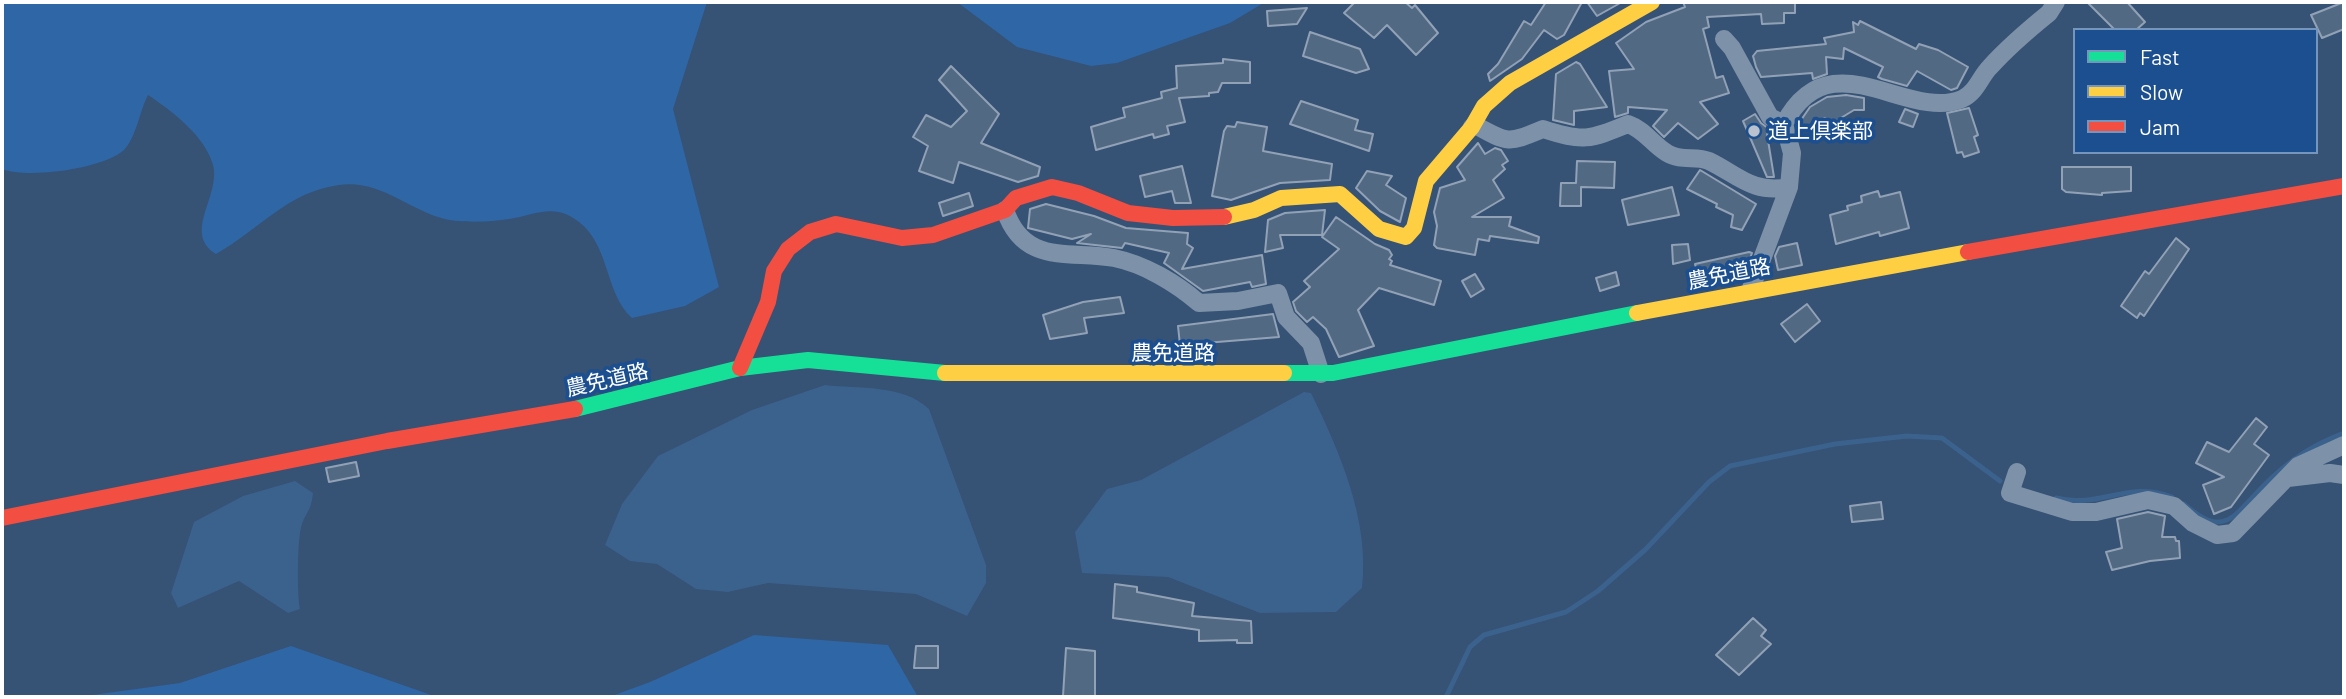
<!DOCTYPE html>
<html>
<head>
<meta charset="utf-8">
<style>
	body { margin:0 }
	#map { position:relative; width:2346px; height:699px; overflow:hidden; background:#365274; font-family:Barlow,sans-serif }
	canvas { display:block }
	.frame { position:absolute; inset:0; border:4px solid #fff; pointer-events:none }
	.legend { position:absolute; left:2073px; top:28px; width:245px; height:126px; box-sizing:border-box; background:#1b4f8f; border:2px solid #7695bc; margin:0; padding:9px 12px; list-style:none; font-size:21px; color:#fff }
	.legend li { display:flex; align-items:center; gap:14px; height:35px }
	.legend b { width:35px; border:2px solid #7695bc }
</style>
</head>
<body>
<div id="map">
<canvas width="2346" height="699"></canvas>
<div class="frame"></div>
<ul class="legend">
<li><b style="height:9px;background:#16e098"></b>Fast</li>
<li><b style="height:9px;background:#ffcf43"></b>Slow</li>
<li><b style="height:9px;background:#f24e42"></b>Jam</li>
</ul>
</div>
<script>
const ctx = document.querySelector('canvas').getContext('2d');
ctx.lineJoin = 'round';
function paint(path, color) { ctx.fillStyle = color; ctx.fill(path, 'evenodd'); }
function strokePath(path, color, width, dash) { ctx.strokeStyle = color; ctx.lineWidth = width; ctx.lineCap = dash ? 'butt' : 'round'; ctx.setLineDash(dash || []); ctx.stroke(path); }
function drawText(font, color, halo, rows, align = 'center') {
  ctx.font = font + ' Barlow,"Noto Sans JP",sans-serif'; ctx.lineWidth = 7; ctx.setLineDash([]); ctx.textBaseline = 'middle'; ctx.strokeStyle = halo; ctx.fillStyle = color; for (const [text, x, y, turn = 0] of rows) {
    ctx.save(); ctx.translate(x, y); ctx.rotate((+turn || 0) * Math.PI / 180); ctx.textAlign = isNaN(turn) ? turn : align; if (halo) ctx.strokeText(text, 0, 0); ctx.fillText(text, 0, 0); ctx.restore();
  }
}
const green = new Path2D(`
	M2,2H707L673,109L719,287L685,306L632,318C605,294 610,246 579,222C554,202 535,215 509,219C491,222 462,223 445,219C408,210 380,179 339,185C287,192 259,230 216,254C182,233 221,196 213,165C205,136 172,111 148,95C140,110 136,138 124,150C103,169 28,179 2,169Z
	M957,2H1265L1230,23L1117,63L1091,66L1017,47Z
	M754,635L888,645L918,697H609L650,682Z
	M291,646L437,697H78L180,683Z`);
const water = new Path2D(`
	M825,385C859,389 903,384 929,409L986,565V583L967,616L916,594L768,583L728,592L696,589L657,564L630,561L605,545L622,504L658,456L752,410Z
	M1304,392L1311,393C1340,452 1370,521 1362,588L1336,612L1260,613L1168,577L1082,573L1075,532L1107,489L1141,480Z
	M295,481L313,493C311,511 308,509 302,524C297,538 297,594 300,609L288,613L239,581L178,608L171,593L194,522L243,496Z`);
const stream = new Path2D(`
	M2056,498C2100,509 2128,480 2172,497
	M2184,504C2193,511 2205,522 2217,522C2233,522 2242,508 2252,498C2279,468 2306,447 2344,433
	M1446,697L1470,647L1484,635L1566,612L1598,591L1646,549L1709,482L1730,466L1835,444L1907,436L1942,438L2000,481`);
const building = new Path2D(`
	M1355,2H1405L1412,8L1415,5L1438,33L1416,55L1387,25L1374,38L1344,13Z
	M1546,2H1582L1564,35L1557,39L1544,30L1522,59L1490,81L1488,74L1498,64L1524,21L1531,25Z
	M1587,2H1622L1597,16Z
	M1683,2H1795V13H1784V23L1762,24L1761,14L1707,17L1709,27L1703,29L1716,78L1723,76L1729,93L1700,102L1718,124L1698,139L1678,123L1664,137L1653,126L1667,110L1628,107V113L1615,117L1609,71L1634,69L1616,43L1646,22L1685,7Z
	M2087,2H2127L2145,22L2136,30H2115Z
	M2344,2V29L2322,38L2311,15Z
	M1307,8L1297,24L1268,26L1267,11Z
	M1860,21L1916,49L1919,44L1938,50L1968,67L1957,88L1951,90L1917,71L1907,86L1882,79L1878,77L1883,67L1844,48L1843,59L1826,57L1827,74L1813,79L1812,73L1761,77L1756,67L1753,56L1757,51L1826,44L1824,38L1854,32L1853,22L1858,25Z
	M1310,32L1360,49L1369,69L1356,73L1303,56Z
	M1223,59L1250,62V83H1222L1218,92L1209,93V96L1179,98L1185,122L1167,126L1169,134L1154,138L1153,134L1096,150L1091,127L1125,117L1123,108L1162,98L1161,92L1177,88L1176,66L1223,63Z
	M1576,62L1580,64L1607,107L1574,111V125L1553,120L1556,74Z
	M951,66L999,114L981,143L1040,167L1038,176L1018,182L959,162L953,183L919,171L928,146L913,137L926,115L951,127L967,111L939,80Z
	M1846,95L1864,98V110H1854L1831,124L1825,118L1803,130L1799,123L1810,107L1827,97Z
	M1301,101L1358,120L1355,130L1373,134L1369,151L1290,124Z
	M1969,108L1978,135L1974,137L1979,152L1964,157L1962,152L1957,153L1947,113Z
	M1905,109L1918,114L1913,127L1899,122Z
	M1755,114L1761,123L1773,132L1767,134L1774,177H1767L1743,121Z
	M1237,122L1267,127L1263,151L1332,164L1330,180L1280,183L1231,200L1212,196L1224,131L1227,126L1235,127Z
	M1478,143L1485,154L1495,148L1501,150L1508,161L1502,165L1505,169L1493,180L1504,198L1472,217H1511L1509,226L1539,237L1538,243L1490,236L1489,241L1478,239L1475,255L1437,248L1434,245L1437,226L1434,212L1440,188L1465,180L1457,167Z
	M1577,161L1615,162L1614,188L1581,187V206H1560L1561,183H1576Z
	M1182,166L1191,203H1175L1172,191L1145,197L1140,176Z
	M2062,167H2131V191L2102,193V195L2066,192L2062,189Z
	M1700,170L1756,204L1742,230L1731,227L1733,215L1716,207L1717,204L1687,189Z
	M1367,171L1392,176L1386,185L1406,198L1400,222L1380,211L1356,188Z
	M1672,187L1679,215L1628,225L1622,200Z
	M1878,191L1880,197L1900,192L1909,228L1880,236L1879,232L1836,244L1830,215L1848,210L1847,206L1862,202L1861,196Z
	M969,193L973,206L943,216L939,203Z
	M1046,204L1094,216L1126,228L1188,233L1187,244L1193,248L1182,269L1262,255L1266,284L1252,287L1250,282L1203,291L1164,263L1169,253L1125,243L1122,248L1077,243L1091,234L1072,239L1028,228L1030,209Z
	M1325,210L1322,235H1280L1283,248L1265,252L1268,220L1285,213Z
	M1336,217L1375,244L1389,250L1392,255L1389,259L1392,261L1390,265L1441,281L1434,305L1379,288L1358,310L1374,346L1339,357L1326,329L1313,317L1307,322L1296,311L1293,302L1310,287L1304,281L1339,249L1322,237Z
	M2176,238L2189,249L2144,316L2140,313L2137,318L2121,306L2145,271L2149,274Z
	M1797,243L1802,265L1778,270L1775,256L1779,247Z
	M1688,244L1690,260L1673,264L1672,245Z
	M1749,252L1752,253L1745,272L1727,266L1730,279L1700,286L1695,264Z
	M1616,272L1619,285L1600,291L1596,278Z
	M1475,274L1484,289L1471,297L1462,281Z
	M1120,297L1124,313L1084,318L1087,333L1050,339L1043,315L1083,302Z
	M1807,304L1820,321L1795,342L1781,324Z
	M1273,314L1279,337L1180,345L1178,326Z
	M2256,418L2267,427L2254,444L2269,455L2231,507L2214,514L2203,485L2224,477L2196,463L2207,442L2229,452Z
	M356,462L359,476L329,482L326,468Z
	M1881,502L1883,519L1852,522L1850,506Z
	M2148,512L2165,516L2162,537H2175L2176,541H2179L2180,558L2150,561L2112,570L2106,552L2122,548L2117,519Z
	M1115,584L1137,587V592L1194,603L1192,616L1251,621L1252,643H1237V640L1199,641V630L1113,618Z
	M1753,618L1766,630L1761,636L1771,644L1739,675L1716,655Z
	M916,646H938V668H914Z
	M1066,648L1095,651V697L1063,696Z`);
const street = new Path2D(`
	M1724,39L1732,48L1770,117L1784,124
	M1472,127L1477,126C1509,144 1509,143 1543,129C1583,142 1589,140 1628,124C1645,130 1652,144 1667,153C1681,162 1696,155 1709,161C1738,175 1752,194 1789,187
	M1005,210C1024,266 1069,250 1114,258C1144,264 1176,283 1199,303L1238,301L1278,293L1286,317L1311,343L1321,374
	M1750,291L1789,187L1792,153L1784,124C1830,36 1906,122 1962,99C1976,93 1980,77 1990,67C2008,47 2028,30 2049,13L2056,2
	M2017,472L2010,493L2072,512H2096L2148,500L2174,506L2193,523L2217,535L2233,533L2298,466L2344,445
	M2288,478L2330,473L2344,475`);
const fast = new Path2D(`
	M1284,373H1333L1637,313
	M575,409L740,368L808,360L945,373`);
const slow = new Path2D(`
	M1224,217L1254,210L1281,198L1340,194L1379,229L1406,237L1414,228L1426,181L1472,127L1484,106L1510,83L1652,2
	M1637,313L1968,252
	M945,373H1284`);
const jam = new Path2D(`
	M1968,252L2344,186
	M740,368L768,302L774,271L788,249L810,232L836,224L902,238L933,235L1005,210L1016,198L1052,187L1078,193L1128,213L1173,218L1224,217
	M2,518L387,441L575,409`);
const markers = [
	[1754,131,7,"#b9c2ce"]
];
const poiNames = [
	["道上倶楽部",1768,131]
];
const streetNames = [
	["農免道路",1729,274,-11],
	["農免道路",1173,353],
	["農免道路",607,380,-13]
];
paint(green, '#2f66a5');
paint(water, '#3b618d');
strokePath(stream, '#3b618d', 5);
paint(building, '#526984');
strokePath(building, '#92a2b6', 2);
strokePath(street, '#7d92a8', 18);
strokePath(fast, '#16e098', 16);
strokePath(slow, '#ffcf43', 16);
strokePath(jam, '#f24e42', 16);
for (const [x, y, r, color] of markers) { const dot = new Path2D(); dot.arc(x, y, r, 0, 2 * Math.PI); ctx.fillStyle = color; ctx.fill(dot); strokePath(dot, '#1b4f8f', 2.5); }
drawText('21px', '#fff', '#1b4f8f', poiNames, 'left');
drawText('21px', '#fff', '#1b4f8f', streetNames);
</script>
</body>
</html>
